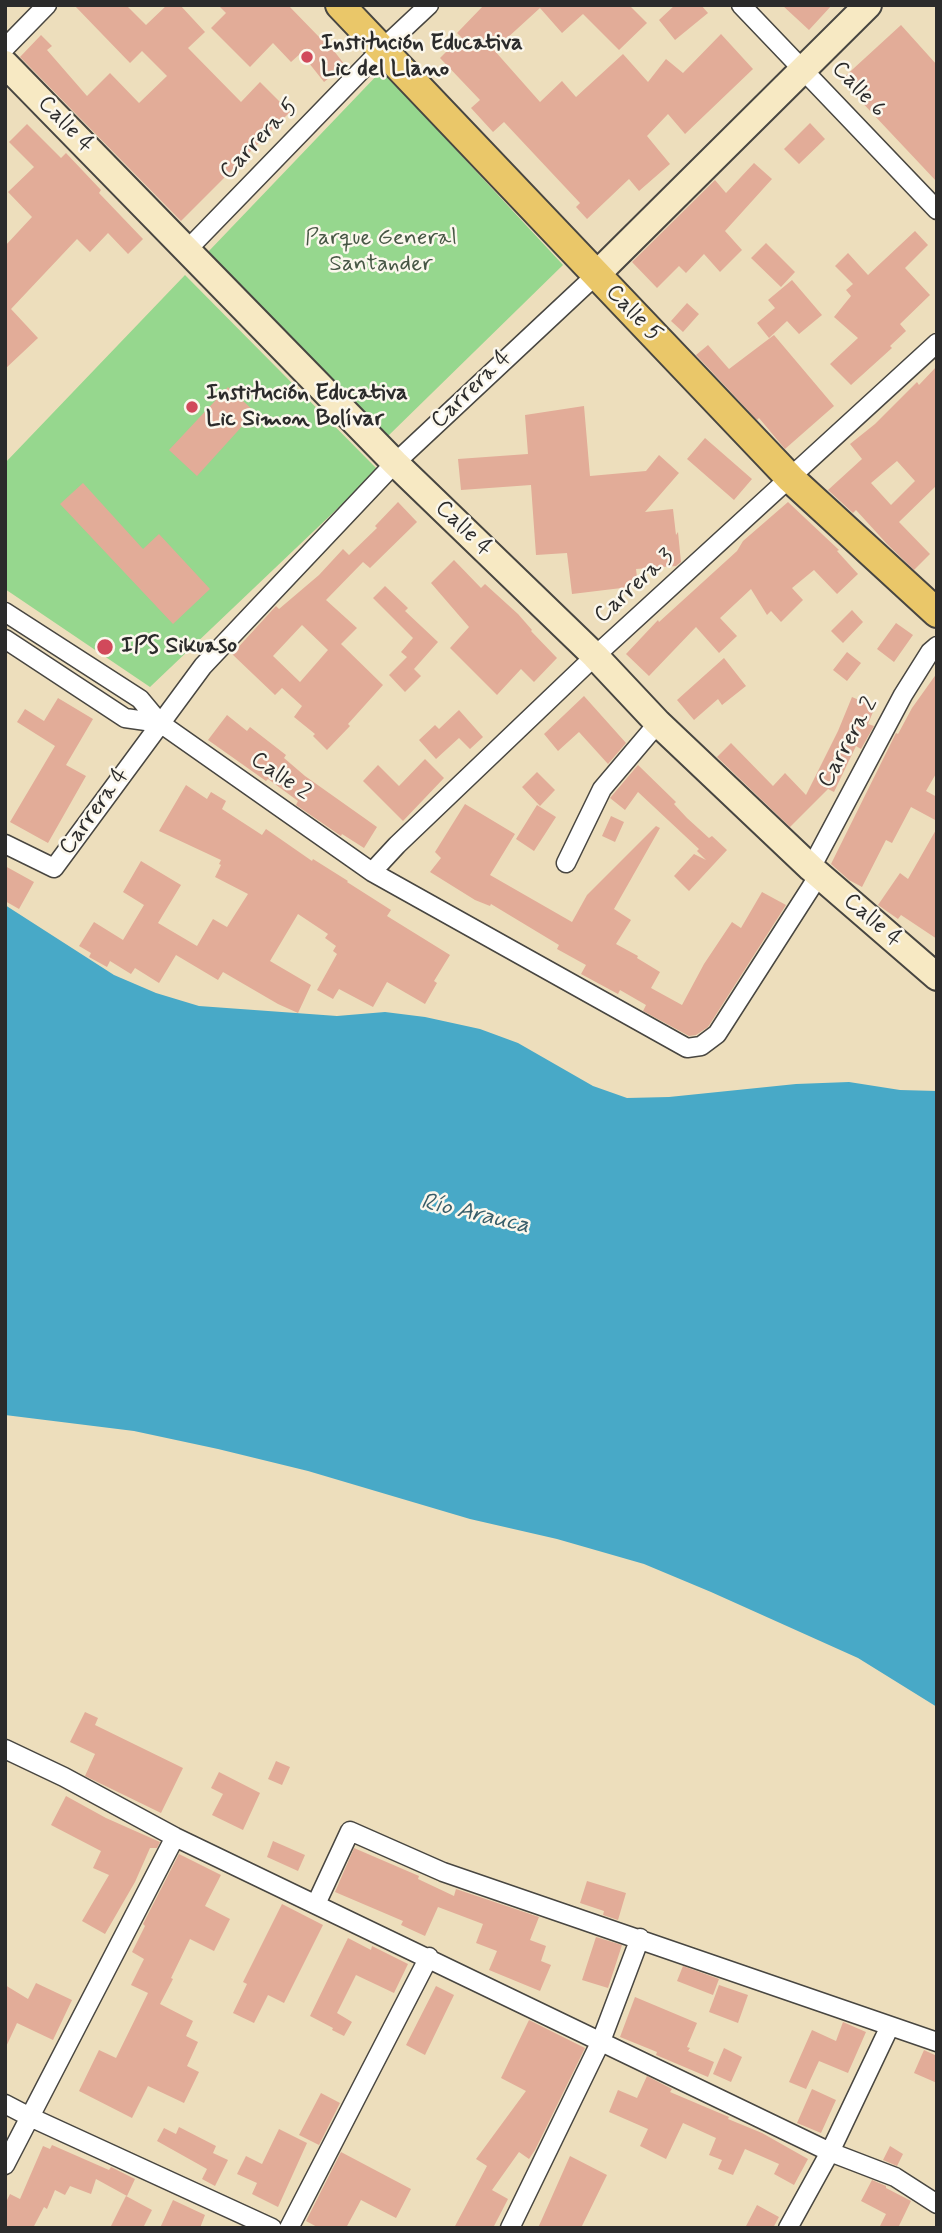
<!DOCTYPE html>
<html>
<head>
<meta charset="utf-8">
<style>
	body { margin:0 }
	#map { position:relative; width:942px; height:2233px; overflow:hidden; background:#eddebc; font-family:Mynerve,sans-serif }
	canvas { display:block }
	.frame { position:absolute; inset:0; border:7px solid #2b2b2b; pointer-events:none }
</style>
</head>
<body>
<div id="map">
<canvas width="942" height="2233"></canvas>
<div class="frame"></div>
</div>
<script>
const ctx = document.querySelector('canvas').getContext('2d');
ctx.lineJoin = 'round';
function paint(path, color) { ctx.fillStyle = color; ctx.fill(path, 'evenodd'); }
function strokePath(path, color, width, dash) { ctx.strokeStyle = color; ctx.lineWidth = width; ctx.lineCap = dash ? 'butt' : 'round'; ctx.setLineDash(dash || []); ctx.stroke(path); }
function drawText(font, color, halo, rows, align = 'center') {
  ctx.font = font + ' Mynerve,sans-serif'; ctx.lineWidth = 5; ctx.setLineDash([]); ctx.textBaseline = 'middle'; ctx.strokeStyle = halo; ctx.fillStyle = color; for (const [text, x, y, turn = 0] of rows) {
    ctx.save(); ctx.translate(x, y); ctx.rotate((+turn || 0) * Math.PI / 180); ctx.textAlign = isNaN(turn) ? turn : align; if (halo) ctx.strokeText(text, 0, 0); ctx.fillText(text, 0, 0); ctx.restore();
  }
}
const green = new Path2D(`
	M382,70L563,265L387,437L208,252Z
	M185,275L378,470L150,687L5,589V463Z`);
const water = new Path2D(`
	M5,905L114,975L156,993L199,1006L337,1016L385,1012L425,1017L480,1029L518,1043L593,1086L627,1098L669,1097L796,1084L849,1082L900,1090L937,1091V1707L858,1658L711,1592L644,1564L557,1539L470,1519L308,1471L218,1449L134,1431L5,1415Z`);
const building = new Path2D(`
	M74,5H126L146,25L167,5H180L205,32L188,48L241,102L260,82L290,112L181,221L20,57L41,35L52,46L47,50L87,96L110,73L139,103L167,76L142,51L130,63Z
	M218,5H288L321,39L323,37L345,65L324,82L301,53L291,62L273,43L250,67L211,28L226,13Z
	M484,5H629L647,23L619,50L583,14L562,33L540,8L494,50L540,102L562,81L576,97L623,54L648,82L666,59L683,73L721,34L753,69L685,134L668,114L647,136L670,164L639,191L629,179L587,219L576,207L580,203L504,122L493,132L471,108L480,100L440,58L461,37L457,33Z
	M675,5H701L708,13L675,40L659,20Z
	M782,5H832L809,30Z
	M901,25L937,65V182L841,80Z
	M810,123L825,139L799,164L784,149Z
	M27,124L61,158L66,153L101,190L99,193L143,239L128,254L108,233L90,252L77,239L11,309L38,338L5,369V246L32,217L8,192L34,167L9,142Z
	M754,163L772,179L725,231L742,250L720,272L704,254L686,273L679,266L657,288L632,262L715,180L726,193Z
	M915,231L928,245L905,268L930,295L900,324L906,331L890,346L892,348L851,385L830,364L858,338L834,317L851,296L846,290L853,284L835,266L848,253L868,275Z
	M766,243L795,272L781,287L751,258Z
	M792,280L822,315L799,334L787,321L769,338L757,323L775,308L768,300Z
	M687,303L699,314L683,332L671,321Z
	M774,335L834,406L785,449L759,418L757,420L696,355L708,345L729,369Z
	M937,366V485L899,522L930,554L914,570L887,544L856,510L853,513L828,490L862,459L850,444L875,424L917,382L919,385ZM897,461L915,481L891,505L871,483Z
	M228,387L255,412L197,476L169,450Z
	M584,406L590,476L646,471L659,455L679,473L645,512L673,509L676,535L678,532L681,562L676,566L636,569L638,586L572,594L567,553L536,555L531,485L461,490L458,459L528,454L525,415Z
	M705,438L752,479L734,500L687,459Z
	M83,483L143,549L159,534L210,589L173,624L60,504Z
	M398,502L417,522L370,568L363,562L326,600L357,628L341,644L383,685L348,724L350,726L327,750L313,736L315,734L294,717L302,706L282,688L275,695L232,654L276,606L279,609L319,575L343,549L349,555L377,528L375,526ZM302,625L328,650L300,682L273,656Z
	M788,502L839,550L837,551L858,574L837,594L814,570L792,588L803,600L781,622L771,611L767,615L751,589L720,618L737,636L719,653L696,627L649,676L626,654L658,620L659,622L737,551L743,541Z
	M454,560L481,588L485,584L518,614L532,630L531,631L557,658L534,682L521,669L497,695L450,648L469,627L431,583Z
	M385,586L408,608L405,611L438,642L414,669L421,676L405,692L389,675L407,657L401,652L413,638L373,598Z
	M852,610L863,622L843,643L831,631Z
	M896,623L913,635L894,662L877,649Z
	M847,652L861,663L847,681L833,670Z
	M724,658L746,686L722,705L718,699L694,720L677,700Z
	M937,673V772L926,791L937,797V821L911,807L892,843L886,840L862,887L849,880L831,864L896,733L898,734L912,708Z
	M584,696L626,743L608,764L579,732L558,751L544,734Z
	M852,697L875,707L868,724L874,726L861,749L856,746L834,792L828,789L790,827L717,757L731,743L773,786L785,773L806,795L838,731Z
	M58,698L93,719L66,765L86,776L48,843L10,822L55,746L17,722L25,709L44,721Z
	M459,710L483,737L470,749L459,738L436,759L419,740L435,725L439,729Z
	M227,715L247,731L250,727L286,755L284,758L305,776L377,827L364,848L342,834L341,836L296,805L298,801L268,779L266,781L208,740Z
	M425,759L444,778L403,821L363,781L378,765L399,786Z
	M638,765L676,802L674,804L687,818L709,838L712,836L727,850L689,891L674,876L694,854L706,860L697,851L699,849L638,792L625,810L610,798Z
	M537,772L555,790L540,806L522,787Z
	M186,785L207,799L211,792L226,801L222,809L262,835L266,829L312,861L313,859L348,881L347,882L391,910L387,916L450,955L434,981L437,983L425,1004L387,982L373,1007L339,989L333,999L317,990L337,954L333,951L336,946L325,938L328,934L298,914L270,961L311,985L298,1013L278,1004L223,972L218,980L176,955L159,983L135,968L131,974L110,961L107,967L89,957L91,953L79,946L94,922L123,940L144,905L123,892L141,861L181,885L158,923L197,946L213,919L227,927L248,894L215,877L221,865L219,864L221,860L159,831Z
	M465,804L515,834L490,875L572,922L587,895L656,826L660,828L614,909L631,920L616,944L638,956L637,958L660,972L651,988L682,1005L704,964L732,922L741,928L762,892L786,905L708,1027L696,1035L689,1036L643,1011L646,1005L620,990L618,994L581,974L586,965L557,949L559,945L491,904L490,906L475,900L430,872L441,858L435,852Z
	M537,805L556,817L534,851L516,839Z
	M611,816L624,822L615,842L602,836Z
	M937,828V939L901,915L898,919L878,905L900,873L908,879Z
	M5,866L34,882L19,909L5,901Z
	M85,1712L98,1718L95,1725L183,1768L161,1813L85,1776L95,1754L70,1742Z
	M276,1761L290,1767L282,1785L268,1779Z
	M219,1772L260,1793L243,1830L212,1815L223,1794L211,1788Z
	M66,1796L106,1818L160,1842L157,1848H150L135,1882L105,1934L82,1921L109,1875L93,1868L101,1851L51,1825Z
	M273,1841L305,1855L298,1871L267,1857Z
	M354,1848L419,1876L418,1879L454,1896L456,1889L539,1917L530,1940L546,1946L541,1961L551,1965L540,1991L489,1970L497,1951L476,1943L483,1924L438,1907L425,1936L401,1925L403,1921L335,1892Z
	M179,1854L221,1875L205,1906L230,1919L214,1951L190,1939L171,1978L173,1979L160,2004L193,2021L186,2036L198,2042L187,2066L199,2072L184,2103L148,2086L132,2118L79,2091L99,2050L116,2058L148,1993L131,1985L144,1959L132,1952L145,1926L143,1924Z
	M587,1881L626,1893L618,1920L603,1915L604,1911L580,1903Z
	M282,1904L323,1925L284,2003L268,1995L254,2023L233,2013L247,1984L243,1982Z
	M596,1937L622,1945L608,1988L582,1980Z
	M348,1938L371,1950L372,1946L408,1964L394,1993L356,1975L337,2013L352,2022L344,2036L332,2030L333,2028L310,2016Z
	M683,1966L719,1979L713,1995L677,1981Z
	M36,1983L72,2000L53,2040L17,2023L5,2049V1985L28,1999Z
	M719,1985L748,1995L738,2023L709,2012Z
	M436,1986L454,1995L425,2055L406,2045Z
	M635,1997L697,2023L687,2047L690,2048L688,2051L714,2062L708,2077L656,2055L657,2052L620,2037Z
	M529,2020L585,2048L535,2150L529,2159L519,2152L492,2190L508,2199L493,2228H454L487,2166L476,2159L526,2091L501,2078Z
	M843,2022L866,2032L848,2073L819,2061L806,2089L789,2082L812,2030L836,2041Z
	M724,2048L742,2057L731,2082L713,2074Z
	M924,2050L937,2056V2083L914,2073Z
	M647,2076L672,2089L670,2092L729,2117L728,2119L762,2133L808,2159L794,2185L774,2174L779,2164L745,2149L733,2175L718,2169L722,2160L709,2155L716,2138L683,2123L666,2159L640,2146L648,2129L609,2112L618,2090L637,2098Z
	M812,2089L836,2100L821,2133L797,2123Z
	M321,2093L340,2103L319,2145L299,2135Z
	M179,2127L216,2146L213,2153L228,2160L215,2186L202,2179L207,2169L157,2141L164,2128L176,2134Z
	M279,2129L307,2143L278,2207L252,2194L257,2183L237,2174L246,2156L262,2164Z
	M52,2145L109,2170L111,2167L135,2179L127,2196L96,2179L91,2194L70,2186L65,2195L55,2190L47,2209L44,2207L33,2228H5V2204L10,2194L20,2199L43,2146L50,2149Z
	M890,2146L903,2154L897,2166L883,2160Z
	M341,2152L411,2189L396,2218L361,2200L346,2228H319L306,2221Z
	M570,2156L607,2175L581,2228H538Z
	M872,2180L886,2186V2188L911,2201L898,2228H879L886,2214L861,2201Z
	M126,2196L152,2210L143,2228H110Z
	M173,2200L205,2215L200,2228H160Z
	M757,2205L779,2217L773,2228H745Z`);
const street = new Path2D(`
	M741,5L937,210
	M5,48L47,5
	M186,251L382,49L429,5
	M5,612L140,699L160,723L372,872L687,1048L701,1046L717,1034L819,875
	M5,639L125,718L160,723
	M5,844L54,868L203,666L395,463L596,275
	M566,863L602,789L658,723
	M811,868L903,695L930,652L937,646
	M372,872L397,845L595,656L937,343
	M5,1749L64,1777L175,1837L830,2152L895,2177L937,2204
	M316,1904L350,1831L443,1872L937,2042
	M5,2104L30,2117L272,2228
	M5,2165L175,1837
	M289,2228L429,1957
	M510,2228L601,2041L640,1938
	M788,2228L830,2152L890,2026`);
const secondary = new Path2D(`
	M5,64L395,463L595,656L658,723L811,868L937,977
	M596,275L868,5`);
const primary = new Path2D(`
	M340,5L791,479L937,613`);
const markers = [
	[307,57,7,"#d1495b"],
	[192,407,7,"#d1495b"],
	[105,647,9,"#d1495b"]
];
const poiNames = [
	["Institución Educativa",321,44],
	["Lic del Llano",321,70],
	["Institución Educativa",206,394],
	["Lic Simon Bolívar",206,420],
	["IPS Sikuaso",121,647]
];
const streetNames = [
	["Calle 6",858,90,47],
	["Calle 4",65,125,46],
	["Carrera 5",260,140,-46],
	["Calle 5",633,314,46],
	["Carrera 4",472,390,-44],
	["Calle 4",463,529,44],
	["Carrera 3",635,587,-42],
	["Carrera 2",849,743,-61],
	["Calle 2",280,777,35],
	["Carrera 4",95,812,-54],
	["Calle 4",872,921,41]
];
const parkNames = [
	["Parque General",381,239],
	["Santander",381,265]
];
const waterNames = [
	["Río Arauca",475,1215,13]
];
paint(green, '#96d78e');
paint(water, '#48a9c7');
paint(building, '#e2ac98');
strokePath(street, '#484641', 21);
strokePath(secondary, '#484641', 30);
strokePath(primary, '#484641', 32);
strokePath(street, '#fff', 18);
strokePath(secondary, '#f7e9c3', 26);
strokePath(primary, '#eac769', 28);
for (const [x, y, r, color] of markers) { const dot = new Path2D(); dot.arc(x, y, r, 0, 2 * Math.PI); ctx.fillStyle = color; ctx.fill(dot); strokePath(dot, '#fbf7ec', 2.5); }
drawText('bold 23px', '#2b2b2b', '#fbf7ec', poiNames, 'left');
drawText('23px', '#2b2b2b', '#fbf7ec', streetNames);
drawText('23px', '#465644', '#fbf7ec', parkNames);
drawText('italic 24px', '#375d69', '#fbf7ec', waterNames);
</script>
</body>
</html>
